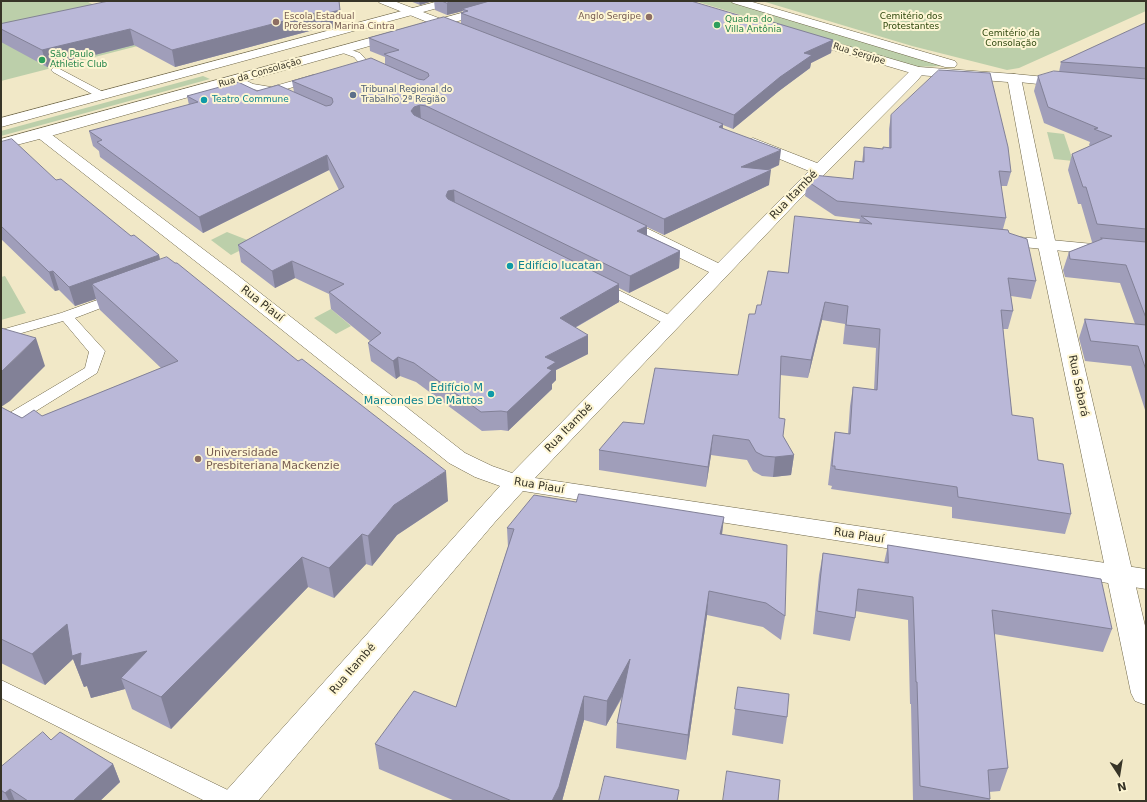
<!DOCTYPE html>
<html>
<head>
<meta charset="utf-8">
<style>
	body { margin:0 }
	#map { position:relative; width:1147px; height:802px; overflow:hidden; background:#f1e8c7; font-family:"DejaVu Sans",sans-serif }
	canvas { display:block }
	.frame { position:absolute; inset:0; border:2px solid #373427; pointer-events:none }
	.north { position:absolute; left:1099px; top:754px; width:40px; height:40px; -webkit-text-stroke:3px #fef6d4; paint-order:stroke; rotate:168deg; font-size:11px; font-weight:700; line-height:16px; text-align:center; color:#373427 }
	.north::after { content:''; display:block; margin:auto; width:14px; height:18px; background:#373427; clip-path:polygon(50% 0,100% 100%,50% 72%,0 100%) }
</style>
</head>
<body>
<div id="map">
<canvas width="1147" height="802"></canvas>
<div class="frame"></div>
<div class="north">N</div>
</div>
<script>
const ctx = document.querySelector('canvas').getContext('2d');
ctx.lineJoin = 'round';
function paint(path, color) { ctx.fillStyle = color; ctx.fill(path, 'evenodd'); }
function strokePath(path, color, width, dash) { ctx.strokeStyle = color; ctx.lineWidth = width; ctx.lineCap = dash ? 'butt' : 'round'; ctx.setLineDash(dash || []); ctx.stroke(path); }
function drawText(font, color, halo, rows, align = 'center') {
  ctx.font = font + ' "DejaVu Sans",sans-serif'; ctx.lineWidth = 4; ctx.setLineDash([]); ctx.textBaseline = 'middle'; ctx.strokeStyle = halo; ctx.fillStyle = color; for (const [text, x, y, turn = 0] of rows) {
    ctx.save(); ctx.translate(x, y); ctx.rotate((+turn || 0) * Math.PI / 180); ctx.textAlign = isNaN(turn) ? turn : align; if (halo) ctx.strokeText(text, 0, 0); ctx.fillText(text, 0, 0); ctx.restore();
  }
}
const green = new Path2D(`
	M1,1H86L165,39L1,81Z
	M695,1H732L948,66L911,67Z
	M762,1H1146V11L1019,68L1007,70L912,46Z
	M203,76L210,79L1,136V131Z
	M1047,132L1064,134L1073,161L1054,159Z
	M227,232L255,243L231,255L211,240Z
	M5,276L26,313L1,320V277Z
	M331,309L351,326L336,334L314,318Z`);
const service = new Path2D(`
	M343,47L360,53L369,63L364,66L361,65L354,57L340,52L338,50L340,48Z
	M56,67L107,94L108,96L103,99L99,98L53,72L51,70L53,68Z
	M314,75L319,78L317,80L280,91L284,94L279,97L268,92L246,88L232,79L237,76L253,84L271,87Z
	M600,281L677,319L679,322L677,325L672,326L667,325L595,288L593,285L595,282Z
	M117,293L122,294L124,297L122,300L75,318L105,351L97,373L7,429L1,430V418L85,368L89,352L63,321L1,339V330L61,313Z
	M1,680L236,794L240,801H205L1,698Z`);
const minor = new Path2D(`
	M378,1H394L465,28L467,31L465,34H457L380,3Z
	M918,67L923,68L925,71L917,81L795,204L535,478L1146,569V589L523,491L495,522L258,801H222L226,791L500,486L475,477L449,463L222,282L37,137L35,134L37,131L42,130L47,131L236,274L465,453L492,466L512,473L709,272L614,226L611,222L614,218L620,217L626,218L718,263L809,171L748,146L745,143L748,140L753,138L758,140L817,163L913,68Z
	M1014,74L1067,79L1072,80L1074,83L1072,86L1067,87L1009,81L1007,78L1009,75Z
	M998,235L1146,249V259L992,244L989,240L992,236Z`);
const tertiary = new Path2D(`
	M731,1H749L955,61L957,64L955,67H945L733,3Z
	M803,33L919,67L1014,74L1019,75L1021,78L1056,245L1146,630V705L1135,701L1131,693L1038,245L1008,82L918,75L799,40L797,37L799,34Z`);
const primary = new Path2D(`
	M439,1H458L456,3L1,127V118Z
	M505,1H524L522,3L47,137L1,149V139Z`);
const wall = new Path2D(`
	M339,1L342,25L322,31L317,29L175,67L134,45L47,67L1,42V24Z
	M410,1H433L420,5Z
	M434,1H610L738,15L833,40L831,53L811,63L810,68L779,91L733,129L723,125V128L779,165L769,170V185L664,235L647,227V235L680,251L679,268L629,293L619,288V302L575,328L588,354L556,370V380L552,384V389L508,431L501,430L482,431L416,382L400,376L396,379L371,361L368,343L370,341L331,309L329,294L295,278L275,288L241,262L238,245L339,190L329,170L203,233L100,157L99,151L93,146L89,131L189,105L187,96L257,91L294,92L292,81L385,65V57L370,51L369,38L461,24V13L463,12V11L447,15L435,10Z
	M1146,23V413L1131,366L1085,361L1079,338L1085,319L1135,324L1120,283L1065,277L1063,270L1069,252L1094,242H1092L1081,204H1078L1068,170L1072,154L1090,146L1089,145L1090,142L1044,123L1034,91L1038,76L1059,72L1061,62Z
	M891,115L1011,172L1007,186H1001L1006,218L1003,229L1009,233L1036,281L1031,299L1011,296L1013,311L1008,329H1003L1012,415L1038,460L1071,514L1065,534L952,518V507L831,489L832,486L828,485L832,452L835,432L848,434L850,406L853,387L874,390L876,348L843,344L845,324L822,320L808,378L780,375L779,418L783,436L794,455L791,475L773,477L762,476L753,471L747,460L711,455L706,487L599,470V450L644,424L738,375L755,314L761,305L788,273L859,222L860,219L835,216L805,196L807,181L853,179L855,161L862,162L864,147L883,149L889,147V129Z
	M1,142L131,236L159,255L160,260L448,501L397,535L372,566L366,564L334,598L308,587L171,729L132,709L125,689L91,698L87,686L84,687L73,659L45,685L1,663V407L22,418L42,416L161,368L100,310L96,299L75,306L59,290L55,291L1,239Z
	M576,502L724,517L722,535L785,616L781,640L763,627L707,615L686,760L616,748L617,723L623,696L606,726L584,720L562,801H455L379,769L375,744L456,707L508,547L507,528Z
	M888,545L1112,629L1103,652L994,634L1008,768L1000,791L989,792L990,799L989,801H913L911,704H910L908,620L855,611V618L850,641L813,634L819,575L823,553L884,563Z
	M738,687L787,717L783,744L732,735Z
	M51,740L113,764L120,782L100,801H1V767Z`);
const shadedWall = new Path2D(`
	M419,1H433L420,5Z
	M453,1H499L462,9L463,11L447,15V3Z
	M340,10L342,25L322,31L320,15Z
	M315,13L317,29L175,67L172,50Z
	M130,29L134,45L47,67L42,50Z
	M833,40L831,53L811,63L810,68L779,91L733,129L734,115L804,53Z
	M420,105L421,120L415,121L411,111L414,107Z
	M723,124L722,139L719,127Z
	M781,150L779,165L740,182L741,167Z
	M327,155L329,170L203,233L199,217Z
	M771,170L769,185L664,235V219Z
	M454,190L455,206L447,212L446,196L448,191Z
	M647,226V243L637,231Z
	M680,251L679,268L629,293L630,276Z
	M159,255L163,274L92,284L96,299L75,306L69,287Z
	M292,261L295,278L275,288L272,271Z
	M53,271L59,290L55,291L49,272Z
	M619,284V302L560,336V318Z
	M825,302L822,320L808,378L811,360Z
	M588,335V354L556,370V380L552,384V389L508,431L507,412L545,357Z
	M36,338L45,366L10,401L1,407V372Z
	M398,357L400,376L396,379L393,361Z
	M713,435L711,455L706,487L708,467Z
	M794,455L791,475L773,477L775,457Z
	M446,471L448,501L397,535L372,566L368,536L394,505Z
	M724,517L721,541L720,534Z
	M362,534L366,564L334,598L329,568Z
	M302,557L308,587L171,729L161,697Z
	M709,591L707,615L686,760L688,735Z
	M67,624L81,653L147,651L121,678L125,689L91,698L87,686L84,687L73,659L45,685L32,654Z
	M630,659L629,683L606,726L607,701Z
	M584,696V720L562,801H552Z
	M113,764L120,782L100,801H73Z
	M10,789L15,801H9L5,793Z`);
const building = new Path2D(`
	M109,1H339L340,10L320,15L315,13L172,50L130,29L42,50L1,29V24Z
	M442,1H453L447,3Z
	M490,1H691L738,15L755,19L759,18L833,40L804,53L812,55L780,77L734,115L461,13L468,11L462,9Z
	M444,17L723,124L719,127L781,150L741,167L771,170L664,219L426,106L420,105L414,107L411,111L414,115L647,226L637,231L680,251L630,276L454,190L448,191L446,196L448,199L619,284L560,318L588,335L545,357L556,362L547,368L552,370L507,412L501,411L481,412L414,363L398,357L393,361L368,343L381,333L329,292L344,284L292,261L272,271L238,245L344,187L327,155L199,217L97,142L102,140L89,131L198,102L187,96L238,82L257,91L278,85L326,106L331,105L333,102L332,98L292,81L371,58L418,79L424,80L429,76L428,73L384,54L399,50L369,38Z
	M1146,23V68L1061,62Z
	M939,70L990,73L1008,147L1011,172L999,171L1006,218L837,201L807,181L813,175L853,179L855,161L864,162V147L883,149V147L891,148V115Z
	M1054,71L1146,79V229L1097,224L1086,187H1083L1072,154L1112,136L1094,129L1098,128L1048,107L1038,76Z
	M12,139L56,180L61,179L131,236L134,235L159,255L69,287L53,271L49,272L1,226V142Z
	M795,216L872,224L861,216L1008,230L1009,233L1027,239L1036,281L1008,278L1013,311L1001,310L1012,415L1033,418L1038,460L1063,464L1071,514L958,497L957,487L835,469V466H832L835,432L850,434L853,387L877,390L880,329L846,325L848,306L825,302L811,360L781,356L779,418L785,419L783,436L794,455L775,457L764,456L756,452L749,440L713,435L708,467L599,450L623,422L644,424L655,368L738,375L749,314H755L757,305H761L768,271L788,273Z
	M1101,238L1146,242V318L1126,265L1070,259L1069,252L1102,239Z
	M167,257L175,263H177L298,361L302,359L446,471L394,505L368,536L362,534L329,568L302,557L161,697L121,678L147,651L80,666L81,653L72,656L67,624L32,654L1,639V407L22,418L34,410L42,416L178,361L92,284Z
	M1085,319L1146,325V370L1138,346L1091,341Z
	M1,328L36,338L1,372Z
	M579,494L724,517L720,534L787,545L785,616L766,603L709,591L688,735L617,723L630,659L607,701L584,696L559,787L552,801H512L375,744L414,691L456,707L514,529L507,528L534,495L576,502Z
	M888,545L1101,579L1112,629L992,610L1008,768L988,770L990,799L920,786L917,682H916L913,597L858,589L855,618L817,611L823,553L888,563Z
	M738,687L789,694L787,717L735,709Z
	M43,732L51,740L60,732L113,764L73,801H28L10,789L5,793L1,790V767Z
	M727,771L780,780L778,801H723Z
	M605,776L679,790L677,801H599Z`);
const markers = [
	[649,17,4,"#8d6e63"],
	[276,22,4,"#8d6e63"],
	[717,25,4,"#2e9e5b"],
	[42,60,4,"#2e9e5b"],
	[353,95,4,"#5c6f8a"],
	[204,100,4,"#0f9aa8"],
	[510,266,4,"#0f9aa8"],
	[491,394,4,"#0f9aa8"],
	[198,459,4,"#8d6e63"]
];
const farEducationnames = [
	["Escola Estadual",284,17],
	["Professora Marina Cintra",284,27],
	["Anglo Sergipe",641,17,"right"]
];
const farParknames = [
	["Cemitério dos",911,17],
	["Protestantes",911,27],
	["Cemitério da",1011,34],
	["Consolação",1011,44]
];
const farLeisurenames = [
	["Quadra do",725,20],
	["Villa Antônia",725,30],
	["São Paulo",50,55],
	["Athletic Club",50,65]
];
const farStreetnames = [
	["Rua Sergipe",859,54,17],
	["Rua da Consolação",260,73,-16]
];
const farServicenames = [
	["Tribunal Regional do",361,90],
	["Trabalho 2ª Região",361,100]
];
const farCulturenames = [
	["Teatro Commune",212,100]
];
const streetNames = [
	["Rua Itambé",794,195,-46],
	["Rua Piauí",262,304,38],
	["Rua Sabará",1078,386,78],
	["Rua Itambé",569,428,-46],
	["Rua Piauí",539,486,10],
	["Rua Piauí",859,536,9],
	["Rua Itambé",353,669,-49]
];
const cultureNames = [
	["Edifício Iucatan",518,266],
	["Edifício M",483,388,"right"],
	["Marcondes De Mattos",483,401,"right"]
];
const educationNames = [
	["Universidade",206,453],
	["Presbiteriana Mackenzie",206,466]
];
paint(green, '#bccfaa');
strokePath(service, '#6e6649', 1);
strokePath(minor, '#6e6649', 1);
strokePath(tertiary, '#6e6649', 1);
strokePath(primary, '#6e6649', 1);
paint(service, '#fff');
paint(minor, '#fff');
paint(tertiary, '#fff');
paint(primary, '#fff');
paint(wall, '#a09eba');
paint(shadedWall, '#828197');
paint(building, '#bab8d8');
strokePath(building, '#828197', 1);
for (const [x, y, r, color] of markers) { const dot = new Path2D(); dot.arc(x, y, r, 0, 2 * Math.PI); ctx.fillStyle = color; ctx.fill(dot); strokePath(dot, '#fef6d4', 1.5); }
drawText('9px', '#785e54', '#fef6d4', farEducationnames, 'left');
drawText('9px', '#2f480e', '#fef6d4', farParknames);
drawText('9px', '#27864d', '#fef6d4', farLeisurenames, 'left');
drawText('9px', '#373427', '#fef6d4', farStreetnames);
drawText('9px', '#4e5e75', '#fef6d4', farServicenames, 'left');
drawText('9px', '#0d838f', '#fef6d4', farCulturenames, 'left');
drawText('11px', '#373427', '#fef6d4', streetNames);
drawText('11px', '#0d838f', '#fef6d4', cultureNames, 'left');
drawText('11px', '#785e54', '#fef6d4', educationNames, 'left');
</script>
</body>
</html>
